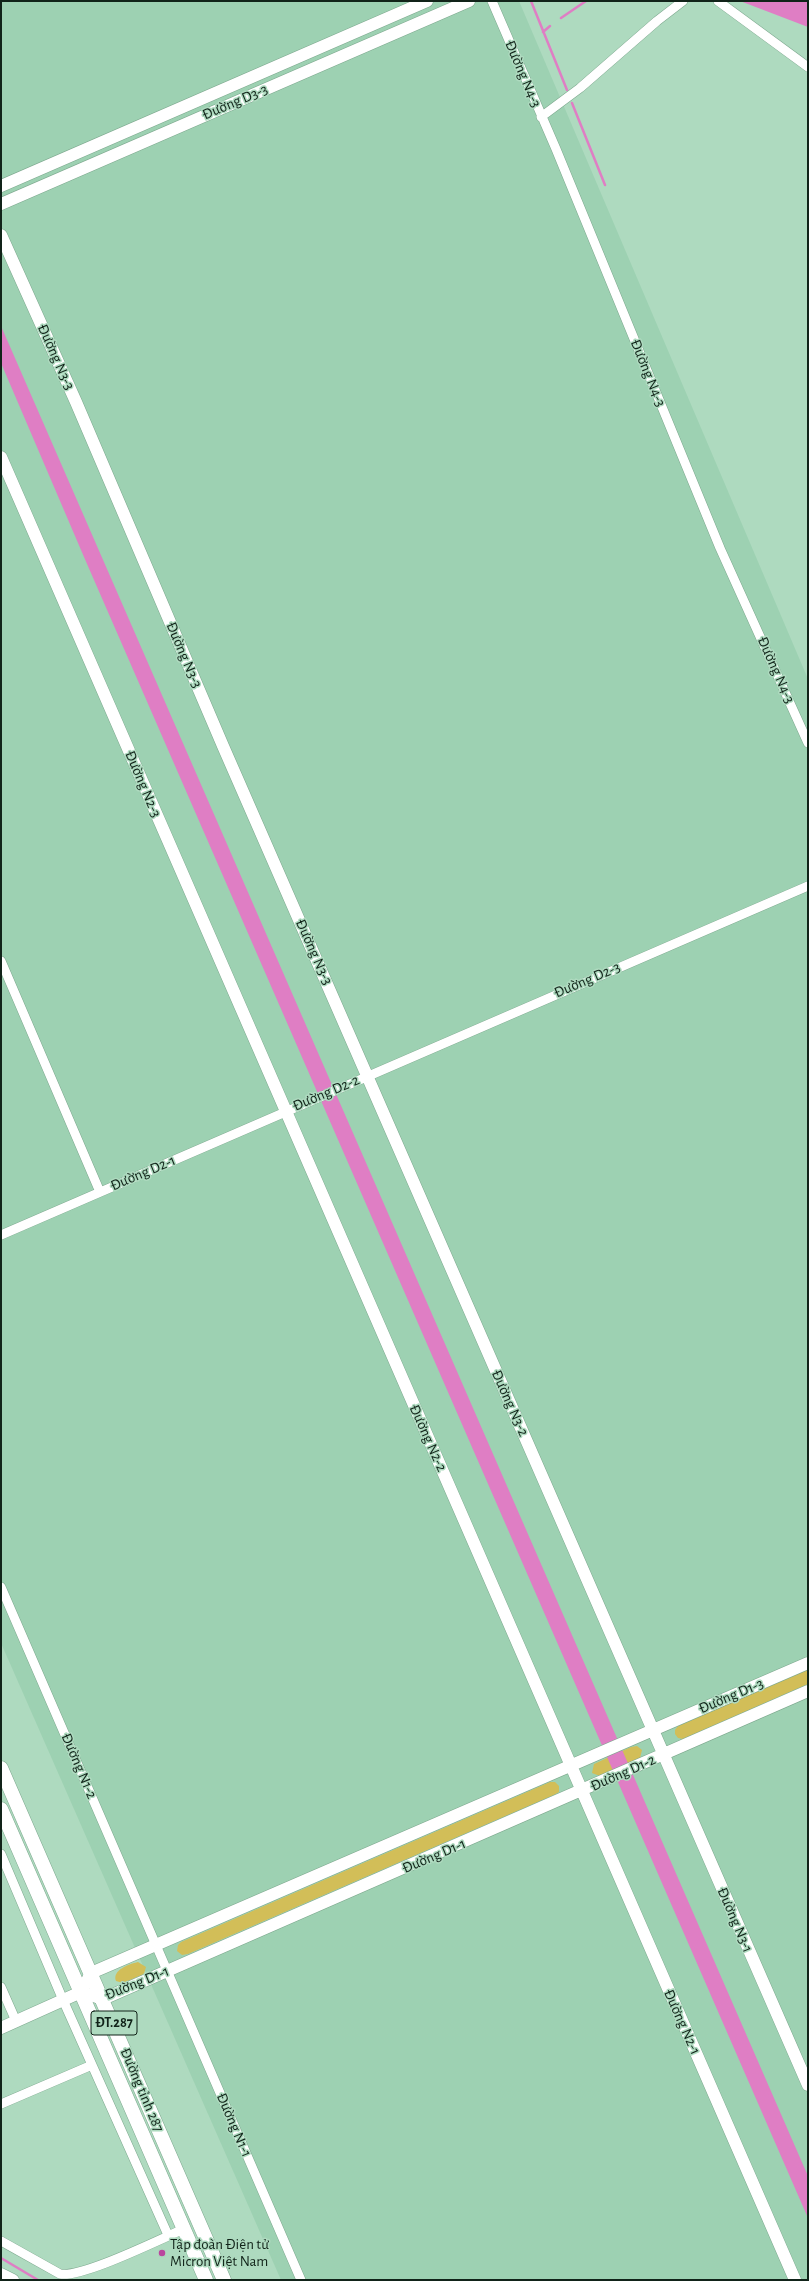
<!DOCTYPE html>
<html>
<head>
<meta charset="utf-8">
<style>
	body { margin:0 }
	#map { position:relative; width:809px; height:2281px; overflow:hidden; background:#aedabf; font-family:"Alegreya Sans",sans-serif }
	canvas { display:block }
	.frame { position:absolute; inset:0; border:2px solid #112319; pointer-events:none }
</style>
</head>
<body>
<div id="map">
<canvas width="809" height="2281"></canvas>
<div class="frame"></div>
</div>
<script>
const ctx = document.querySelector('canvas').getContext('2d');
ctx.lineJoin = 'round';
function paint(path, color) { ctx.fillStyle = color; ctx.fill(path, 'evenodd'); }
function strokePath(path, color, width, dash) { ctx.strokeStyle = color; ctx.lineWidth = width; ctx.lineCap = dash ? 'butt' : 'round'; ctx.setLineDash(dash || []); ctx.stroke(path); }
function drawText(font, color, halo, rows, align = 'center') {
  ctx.font = font + ' "Alegreya Sans",sans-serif'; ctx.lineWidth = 3; ctx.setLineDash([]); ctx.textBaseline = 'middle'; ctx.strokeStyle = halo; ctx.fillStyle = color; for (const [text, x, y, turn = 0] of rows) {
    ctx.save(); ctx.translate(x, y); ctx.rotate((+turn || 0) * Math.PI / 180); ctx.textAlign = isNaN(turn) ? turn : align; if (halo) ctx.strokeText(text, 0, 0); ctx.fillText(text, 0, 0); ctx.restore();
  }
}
const built = new Path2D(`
	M1,1H519L808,679V2280H281L1,1643Z`);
const green = new Path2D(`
	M808,1669V1684L683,1739L678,1738L675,1734V1730L678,1726Z
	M637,1746L642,1750L640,1758L600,1776L592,1773L594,1764L631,1747Z
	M550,1782H555L559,1786V1792L554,1795L188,1954L182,1955L177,1951L178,1945L181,1942Z
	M138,1962L146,1967L144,1974L123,1983L116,1981C112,1970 129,1964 138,1962Z`);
const water = new Path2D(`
	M740,1H808V27Z
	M1,326L808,2176V2218L84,557L1,363Z`);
const stream = new Path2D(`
	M531,1L567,90
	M561,18L586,1
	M543,32L550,26
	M572,103L605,185
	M1,2258L38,2280`);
const street = new Path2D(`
	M492,1L556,149L720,548L808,743
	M718,1L808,67
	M541,117L580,88L657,21L683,1
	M1,961L100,1192
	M1,1235L808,886
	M1,1587L301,2280
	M1,1854L63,2000L168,2235
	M1,1987L16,2021
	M1,2104L92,2065
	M1,2241L60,2274C82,2278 158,2240 184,2229`);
const secondary = new Path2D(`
	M1,186L427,1
	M1,204L469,1
	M1,235L76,402L223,746L808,2085
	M1,457L795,2280
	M81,1992L91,1973L808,1663
	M81,1992L103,1999L808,1691
	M1,2028L81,1992
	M1,2274L13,2280`);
const primary = new Path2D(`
	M1,1768L224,2280
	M1,1809L206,2280`);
const markers = [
	[162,2253,4,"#ba469e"]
];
const shields = [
	[114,2023,46]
];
const shieldNames = [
	["ĐT.287",114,2023]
];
const streetNames = [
	["Đường N4-3",523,74,67],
	["Đường D3-3",235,102,-23],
	["Đường N3-3",56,357,66],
	["Đường N4-3",648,373,68],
	["Đường N3-3",184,655,67],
	["Đường N4-3",776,670,66],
	["Đường N2-3",143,784,67],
	["Đường N3-3",314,952,66],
	["Đường D2-3",587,980,-23],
	["Đường D2-2",326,1093,-23],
	["Đường D2-1",143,1173,-23],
	["Đường N3-2",510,1403,66],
	["Đường N2-2",428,1438,66],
	["Đường D1-3",731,1696,-23],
	["Đường N1-2",79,1766,67],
	["Đường D1-2",623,1773,-24],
	["Đường D1-1",434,1856,-23],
	["Đường N3-1",735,1920,67],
	["Đường D1-1",137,1983,-22],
	["Đường N2-1",682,2022,66],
	["Đường tỉnh 287",142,2090,67],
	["Đường N1-1",234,2125,67]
];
const poiNames = [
	["Tập đoàn Điện tử",170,2244],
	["Micron Việt Nam",170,2261]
];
paint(built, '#9dd1b2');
paint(green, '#d2be58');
paint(water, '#df7ec4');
strokePath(stream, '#df7ec4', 2.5);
strokePath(street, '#7da88e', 10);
strokePath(secondary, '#7da88e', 13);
strokePath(primary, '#7da88e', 15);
strokePath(street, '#fff', 9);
strokePath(secondary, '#fff', 12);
strokePath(primary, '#fff', 14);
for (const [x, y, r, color] of markers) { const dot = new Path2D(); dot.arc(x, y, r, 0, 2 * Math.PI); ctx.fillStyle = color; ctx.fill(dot); strokePath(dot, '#aedabf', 1.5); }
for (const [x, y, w] of shields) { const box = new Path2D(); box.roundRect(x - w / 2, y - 12, w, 24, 3); ctx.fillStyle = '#aedabf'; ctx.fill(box); strokePath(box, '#112319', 1); }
drawText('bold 14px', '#112319', null, shieldNames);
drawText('15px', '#112319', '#aedabf', streetNames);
drawText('15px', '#112319', '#aedabf', poiNames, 'left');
</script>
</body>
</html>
